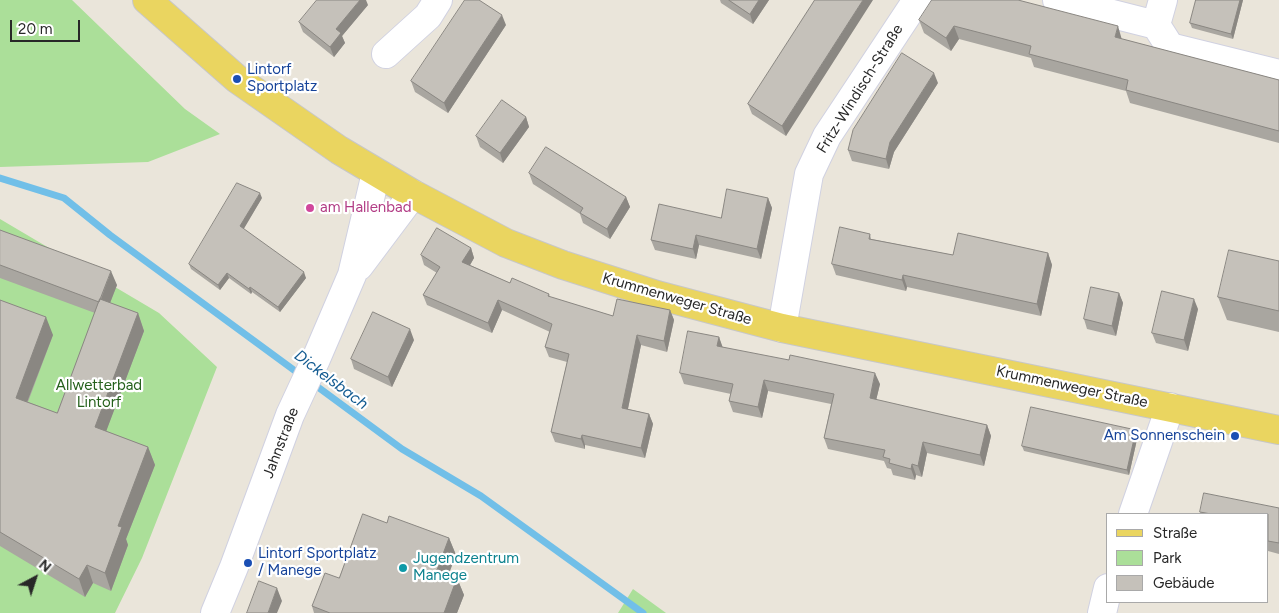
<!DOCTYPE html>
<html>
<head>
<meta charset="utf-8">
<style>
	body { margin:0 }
	#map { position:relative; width:1279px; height:613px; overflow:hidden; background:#eae5da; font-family:Figtree,sans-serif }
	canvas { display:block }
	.legend { position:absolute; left:1106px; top:513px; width:162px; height:90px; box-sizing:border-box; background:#fff; border:1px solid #a9a9a9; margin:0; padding:6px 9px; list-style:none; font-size:15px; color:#282828 }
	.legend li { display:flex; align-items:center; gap:10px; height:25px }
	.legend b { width:25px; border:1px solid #a9a9a9 }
	.north { position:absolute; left:10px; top:553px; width:50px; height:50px; -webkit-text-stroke:4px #fff; paint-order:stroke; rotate:40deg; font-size:14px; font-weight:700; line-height:20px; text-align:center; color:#282828 }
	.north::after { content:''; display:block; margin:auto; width:18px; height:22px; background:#282828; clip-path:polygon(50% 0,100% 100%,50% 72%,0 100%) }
	.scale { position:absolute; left:10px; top:20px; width:70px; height:22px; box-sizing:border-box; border:2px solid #282828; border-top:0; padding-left:6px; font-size:15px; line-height:18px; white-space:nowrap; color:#282828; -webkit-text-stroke:4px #fff; paint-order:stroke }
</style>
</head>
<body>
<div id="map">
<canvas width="1279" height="613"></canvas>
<ul class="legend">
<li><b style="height:6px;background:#ead560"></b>Straße</li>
<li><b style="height:14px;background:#abdf99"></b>Park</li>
<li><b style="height:14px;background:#c5c1ba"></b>Gebäude</li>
</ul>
<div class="north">N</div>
<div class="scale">20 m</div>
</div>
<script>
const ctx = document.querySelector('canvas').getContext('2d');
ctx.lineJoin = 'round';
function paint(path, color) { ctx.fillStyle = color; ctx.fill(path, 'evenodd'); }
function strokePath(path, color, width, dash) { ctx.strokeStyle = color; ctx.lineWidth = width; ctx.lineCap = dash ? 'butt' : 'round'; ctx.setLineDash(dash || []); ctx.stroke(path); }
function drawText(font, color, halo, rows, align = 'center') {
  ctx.font = font + ' Figtree,sans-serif'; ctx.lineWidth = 4.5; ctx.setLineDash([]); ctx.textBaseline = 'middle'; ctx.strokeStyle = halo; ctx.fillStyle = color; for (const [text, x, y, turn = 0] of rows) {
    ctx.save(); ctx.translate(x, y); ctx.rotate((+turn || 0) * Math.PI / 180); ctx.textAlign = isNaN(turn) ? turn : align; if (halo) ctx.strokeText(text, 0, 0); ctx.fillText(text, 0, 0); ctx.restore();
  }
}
const green = new Path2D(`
	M0,0H72L185,109L220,134L148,162L0,167Z
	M0,219L159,313L217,367L142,558L115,613H0Z
	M633,589L666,613H618Z`);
const stream = new Path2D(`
	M0,178L64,198L110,235L302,376
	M311,382L402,449L481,496L643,613`);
const minor = new Path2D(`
	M1057,0L1156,25L1170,47L1279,74
	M1156,25L1163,0
	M386,54L428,16L438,0
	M359,266L413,194
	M782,328L809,174L827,136L917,0
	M1133,514L1170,407
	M215,613L234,567L290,415L316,359L352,275L376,173
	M1102,613L1108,588`);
const major = new Path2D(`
	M147,0L237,79L339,150L413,194L506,243L563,265L657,295L782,328L1279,430`);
const wall = new Path2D(`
	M720,0H769L753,24L721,3Z
	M815,0L786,136L752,114L748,104Z
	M1196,0H1243L1233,39L1192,28L1190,23Z
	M1023,2L1122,39L1279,80V143L1130,103L1126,91L1034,67L1031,58L959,39L951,51L924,33L919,20Z
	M368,5L342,36L345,43L334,57L303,32L299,22Z
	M506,25L448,113L415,92L411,81Z
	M938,83L894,152L889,169L852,161L848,150Z
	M526,117L529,127L503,163L480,147L476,136Z
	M529,173L626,197L630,207L610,239L583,223L580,214L533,184Z
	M262,198L243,229L306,278L280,312L252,292L251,294L229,278L220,290L191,269L189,264Z
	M768,198L772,208L761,259L699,245L696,259L655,250L651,240L721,218Z
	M0,230L117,285L110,303L138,313L144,331L106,431L148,447L155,465L126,539L128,545L111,591L93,583L85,597L0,546V300L53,335L28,402L57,413L95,313L0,278Z
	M870,234L871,239L953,255L1048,253L1052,265L1041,316L907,287L906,291L836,275L832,264Z
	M471,248L474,258L470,265L510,283L549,294L550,297L613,316L670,310L674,320L667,352L641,345L628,409L649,414L653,424L645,458L585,445V449L555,442L551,432L567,362L549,357L545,347L550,332L502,310L492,333L427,305L423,295L437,273L424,265L421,255Z
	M1279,261V332L1227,320L1218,297Z
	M1119,293L1123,303L1116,336L1087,329L1084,319Z
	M1198,309L1188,351L1156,343L1152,333Z
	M719,337L722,347L880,384L876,400L987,425L991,436L984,466L927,453L922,477L916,475L915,480L893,475L891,469L887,468L884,461L828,449L824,438L831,404L768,391L762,418L733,412L729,401L731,394L684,384L680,373Z
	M414,340L392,387L354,369L351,359Z
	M1136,430L1138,435L1129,475L1024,451L1022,446Z
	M1279,508V554L1268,551V514H1201L1200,512Z
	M387,523L449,538L456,555L448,574L457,578L464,595L457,613H314L312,606L339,578Z`);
const shadedWall = new Path2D(`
	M360,0H366L368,5L342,36L345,43L334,57L330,47L336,29Z
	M759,0H769L753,24L750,14Z
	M863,0H873L786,136L782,126Z
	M1240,0H1243L1233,39L1231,34Z
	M502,15L506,25L448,113L444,103Z
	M954,26L959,39L951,51L946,38Z
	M1118,26L1122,40L1115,37Z
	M934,73L938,83L894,152L889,169L886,159L890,142Z
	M526,117L529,127L503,163L500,153Z
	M260,193L262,198L242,232L240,226Z
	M626,197L630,207L610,239L607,229Z
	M768,198L772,208L761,259L757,249Z
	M696,235L699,245L696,259L693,249Z
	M471,248L474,258L466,272L462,262Z
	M1048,253L1052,265L1041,316L1037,304Z
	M111,271L117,285L105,316L100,302Z
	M304,272L306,278L280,312L278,307Z
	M227,273L229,278L220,290L218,285Z
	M903,275L907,287L906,291L902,280Z
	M250,287L252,292L251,294L249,289Z
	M1119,293L1123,303L1116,336L1112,326Z
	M1194,299L1198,309L1188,351L1184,340Z
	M498,300L502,310L492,333L488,323Z
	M670,310L674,320L667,352L664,341Z
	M138,313L144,331L101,445L95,427Z
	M46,317L53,335L22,415L16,398Z
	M410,329L414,340L392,387L388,377Z
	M637,335L641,345L626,418L622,408Z
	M719,337L723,348L717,346Z
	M875,373L880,384L874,409L870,398Z
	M764,380L768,391L762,418L758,407Z
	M649,414L653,424L645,458L641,448Z
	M987,425L991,436L984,466L980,455Z
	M1136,430L1138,435L1129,475L1127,470Z
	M582,435L585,445V449L581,439Z
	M923,442L927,453L922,477L918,466Z
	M148,447L155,465L126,539L128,545L111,591L105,573L118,526Z
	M912,464L916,475L915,480L911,469Z
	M449,538L456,555L444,587L437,570Z
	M87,565L93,583L85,597L79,579Z
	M457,578L464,595L457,613H444Z
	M277,588L282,601L277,613H268Z`);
const building = new Path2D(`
	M317,0H360L336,29L341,33L330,47L299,22Z
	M465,0H479L502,15L444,103L411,81Z
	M729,0H759L750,14Z
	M815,0H863L782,126L748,104Z
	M932,0H1018L1118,26L1115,37L1279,80V131L1126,90L1128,80L1029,54L1031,46L954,26L946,38L919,20Z
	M1196,0H1240L1231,34L1190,23Z
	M902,53L934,73L890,142L886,159L848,150L853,130Z
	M502,100L526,117L500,153L476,136Z
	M546,147L626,197L607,229L580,213L583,208L529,173Z
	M237,183L260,193L240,226L304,272L278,307L250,287L249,289L227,273L218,285L189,264Z
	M727,189L768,198L757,249L696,235L693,249L651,240L659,204L721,218Z
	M840,227L870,234L869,239L953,255L958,233L1048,253L1037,304L903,275L902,280L832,264Z
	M437,228L471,248L462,262L510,283L512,278L549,294L548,296L613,316L617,299L670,310L664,341L637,335L622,408L649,414L641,448L582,435L581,439L551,432L569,354L545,347L552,324L498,300L488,323L423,295L440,267L421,255Z
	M0,230L111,271L99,302L0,265Z
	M1229,250L1279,261V311L1218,297Z
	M1091,287L1119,293L1112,326L1084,319Z
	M1162,291L1194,299L1184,340L1152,333Z
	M100,299L138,313L95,427L148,447L118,526L122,527L105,573L87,565L79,579L0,532V300L46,317L16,398L57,413Z
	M373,312L410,329L388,377L351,359Z
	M688,331L719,337L717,346L789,360L790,355L875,373L870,398L987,425L980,455L923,442L918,466L912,464L911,469L889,463L890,459L883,457L885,450L824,438L834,394L764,380L758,407L729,401L733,384L680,373Z
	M1031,407L1136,430L1127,470L1022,446Z
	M1204,493L1279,508V543L1268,541V514H1211L1200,512Z
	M363,514L387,523L389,516L449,538L437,570L457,578L444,613H330L312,606L325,573L339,578Z
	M259,581L277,588L268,613H247Z`);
const markers = [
	[237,79,5,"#1a4fb4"],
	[310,208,5,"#d1479c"],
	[1235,436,5,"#1a4fb4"],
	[248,563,5,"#1a4fb4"],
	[403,568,5,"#0f9aa8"]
];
const transitNames = [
	["Lintorf",247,70],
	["Sportplatz",247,87],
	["Am Sonnenschein",1225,436,"right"],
	["Lintorf Sportplatz",258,554],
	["/ Manege",258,571]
];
const streetNames = [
	["Fritz-Windisch-Straße",860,89,-58],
	["Krummenweger Straße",677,299,16],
	["Krummenweger Straße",1072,387,12],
	["Jahnstraße",281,443,-69]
];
const hotelNames = [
	["am Hallenbad",320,208]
];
const parkNames = [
	["Allwetterbad",99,386],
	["Lintorf",99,403]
];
const cultureNames = [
	["Jugendzentrum",413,559],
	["Manege",413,576]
];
const waterNames = [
	["Dickelsbach",331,380,37]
];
paint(green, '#abdf99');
strokePath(stream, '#71bfe8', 7);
strokePath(minor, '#d0d1e1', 30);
strokePath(major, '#c7c7c7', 30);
strokePath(minor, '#fff', 28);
strokePath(major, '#ead560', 28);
paint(wall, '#a9a6a0');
paint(shadedWall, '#8a8782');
paint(building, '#c5c1ba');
strokePath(building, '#8a8782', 1);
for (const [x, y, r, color] of markers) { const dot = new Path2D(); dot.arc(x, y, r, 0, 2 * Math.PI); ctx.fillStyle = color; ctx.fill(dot); strokePath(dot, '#fff', 2); }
drawText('15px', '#164399', '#fff', transitNames, 'left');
drawText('15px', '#282828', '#fff', streetNames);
drawText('15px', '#b23c85', '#fff', hotelNames, 'left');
drawText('15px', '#25611c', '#fff', parkNames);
drawText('15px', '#0d838f', '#fff', cultureNames, 'left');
drawText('italic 16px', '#135b91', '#fff', waterNames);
</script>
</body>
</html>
